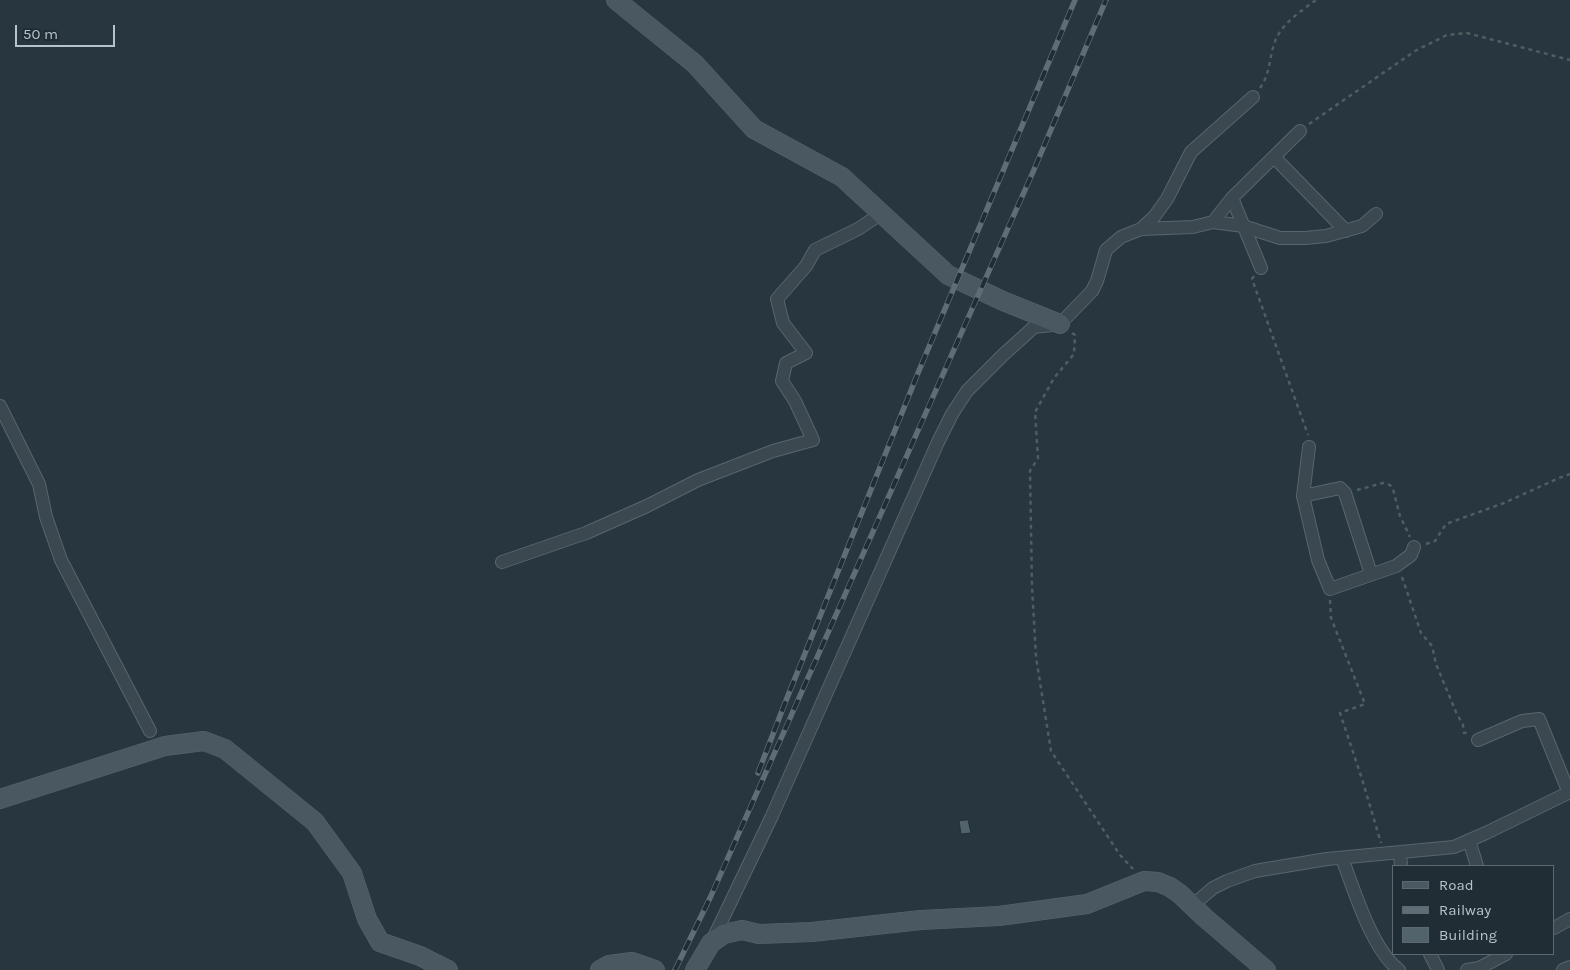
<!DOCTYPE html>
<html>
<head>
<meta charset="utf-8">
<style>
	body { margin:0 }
	#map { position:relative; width:1570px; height:970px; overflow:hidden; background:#28363f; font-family:Karla,sans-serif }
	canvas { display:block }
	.legend { position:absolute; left:1392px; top:865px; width:162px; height:90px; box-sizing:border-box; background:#202d35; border:1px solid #5d6971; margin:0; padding:6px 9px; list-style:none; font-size:15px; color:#b8c2ca }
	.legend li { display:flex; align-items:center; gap:10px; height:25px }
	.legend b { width:25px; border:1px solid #5d6971 }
	.scale { position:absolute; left:15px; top:25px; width:100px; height:22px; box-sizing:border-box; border:2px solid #b8c2ca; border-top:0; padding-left:6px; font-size:15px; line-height:18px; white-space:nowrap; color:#b8c2ca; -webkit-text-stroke:4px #202d35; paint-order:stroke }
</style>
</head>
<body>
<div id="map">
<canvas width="1570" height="970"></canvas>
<ul class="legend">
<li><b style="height:6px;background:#4a5862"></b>Road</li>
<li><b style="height:6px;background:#5e6d76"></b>Railway</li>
<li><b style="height:14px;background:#53636c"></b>Building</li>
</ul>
<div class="scale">50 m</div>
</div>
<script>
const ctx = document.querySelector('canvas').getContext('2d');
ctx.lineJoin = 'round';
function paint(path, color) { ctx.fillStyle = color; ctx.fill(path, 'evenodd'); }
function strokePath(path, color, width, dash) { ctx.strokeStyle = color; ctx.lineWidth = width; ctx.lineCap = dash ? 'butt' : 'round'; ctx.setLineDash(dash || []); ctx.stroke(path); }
const building = new Path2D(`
	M968,820L971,833L961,834L959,821Z`);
const path = new Path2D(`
	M1260,88C1271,73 1269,55 1276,39C1283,23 1300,12 1313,2L1317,0
	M1309,124L1415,51L1447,35L1467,33L1570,60
	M1254,276L1252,279L1308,435
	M1072,333L1075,335L1074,354L1054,378L1035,412L1038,458L1030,471L1032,587L1036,657L1051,751L1120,855L1133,869
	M1357,490L1383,483L1390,485L1393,489L1400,516L1410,537
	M1426,544L1435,541L1446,524L1504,503L1559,478L1570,474
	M1402,577L1421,633L1432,646L1436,664L1456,712L1463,725L1464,733L1469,732
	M1330,600L1331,618L1365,704L1340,713L1362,779L1381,843`);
const street = new Path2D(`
	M1274,157L1346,231
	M1232,198L1261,268
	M1213,222L1243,226L1280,238H1305L1326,236L1362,226L1376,214
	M1141,229L1154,217L1167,199L1191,152L1253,97
	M0,406L39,484L46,517L61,560L150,731
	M1309,447L1303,496L1318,560L1330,589L1396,566L1411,555L1414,547
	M1303,496L1340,488L1345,493L1371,574
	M502,562L586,533L647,506L698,480L773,451L813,440L795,401L782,381L786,363L806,353L783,323L777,299L806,266L815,250L858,229L882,213
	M1478,740L1522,721L1539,719L1569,793
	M1469,840L1477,866
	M1400,852L1401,866
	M1342,858C1354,890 1372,950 1399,970
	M1193,905L1213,888L1227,881L1255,871L1327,859L1454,847L1486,833L1570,792
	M1554,928L1570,919
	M712,941L771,818L938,442L952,414L967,391L1003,355L1034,327L1060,324L1092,291L1097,281L1106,250L1121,237L1141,229L1193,227L1213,222L1232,198L1300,131
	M1430,954L1438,970
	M1467,970L1479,968L1506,954
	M1563,970L1570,967`);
const secondary = new Path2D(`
	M616,0L695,64L754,129L842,177L948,275L1003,301L1060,324
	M0,799L165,746L204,741L225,749L315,822L352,873L367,919L380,942L420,956L448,970
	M600,970L609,965L632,962L655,970
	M695,970L711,943L724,934L742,930L759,934L812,932L921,920L999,916L1087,904L1144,881L1158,882L1170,887L1180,894L1204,917L1266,970`);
const rail = new Path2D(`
	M758,773L785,703L918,373L1075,0
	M675,970L710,898L1033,172L1106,0`);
paint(building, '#53636c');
strokePath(building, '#222f37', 1);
strokePath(street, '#59656d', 14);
strokePath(secondary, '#59656d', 20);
strokePath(path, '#4c605f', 2.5, [4, 4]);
strokePath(street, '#3c484f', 12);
strokePath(secondary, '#4a5862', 19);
strokePath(rail, '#5e6d76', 5.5);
strokePath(rail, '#202d35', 4, [11]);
</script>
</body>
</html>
